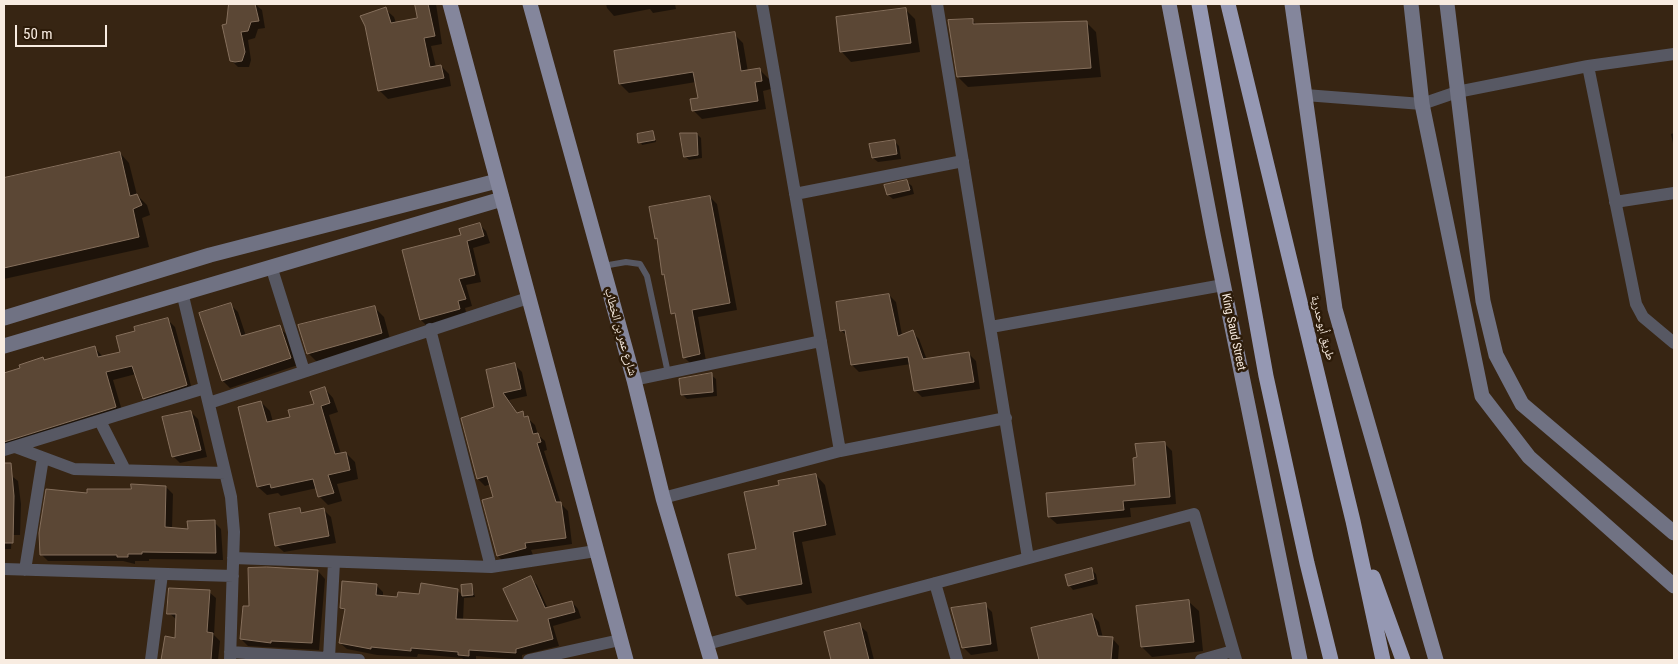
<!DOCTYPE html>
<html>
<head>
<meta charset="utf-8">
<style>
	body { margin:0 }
	#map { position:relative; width:1678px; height:664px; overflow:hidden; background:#372513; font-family:"Roboto Condensed",sans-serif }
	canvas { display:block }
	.frame { position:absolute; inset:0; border:5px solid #f8ece1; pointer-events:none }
	.scale { position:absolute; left:15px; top:25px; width:92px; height:22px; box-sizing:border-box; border:2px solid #f8ece1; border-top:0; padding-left:6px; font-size:15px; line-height:18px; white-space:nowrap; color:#f8ece1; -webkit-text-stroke:4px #2c1b09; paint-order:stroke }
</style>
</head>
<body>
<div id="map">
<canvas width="1678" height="664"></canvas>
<div class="frame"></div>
<div class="scale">50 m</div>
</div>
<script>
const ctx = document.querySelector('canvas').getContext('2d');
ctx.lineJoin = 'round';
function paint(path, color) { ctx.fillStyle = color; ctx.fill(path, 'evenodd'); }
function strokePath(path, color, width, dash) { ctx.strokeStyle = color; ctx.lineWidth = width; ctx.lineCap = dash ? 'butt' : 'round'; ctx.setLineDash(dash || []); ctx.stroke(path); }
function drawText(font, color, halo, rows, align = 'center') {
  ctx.font = font + ' "Roboto Condensed","Noto Naskh Arabic",sans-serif'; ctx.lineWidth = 5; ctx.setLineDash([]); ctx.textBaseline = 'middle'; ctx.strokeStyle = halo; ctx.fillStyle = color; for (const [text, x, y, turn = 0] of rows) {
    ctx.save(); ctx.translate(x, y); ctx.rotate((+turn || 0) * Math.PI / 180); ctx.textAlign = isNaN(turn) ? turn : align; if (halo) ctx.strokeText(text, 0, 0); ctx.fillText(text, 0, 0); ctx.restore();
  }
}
const shadow = new Path2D(`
	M232,4H255L262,10L265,28L258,29L255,38L248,40L251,60L249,67H238L231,60L227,25Z
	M416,4H436L442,44L431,46L436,67L441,66L449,74L451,86L388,99L380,91L385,9L394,17L396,23L419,19Z
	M606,4H675L676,9L653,13L650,9L614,16L607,8Z
	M905,9L915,19L920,52L851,62L842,52Z
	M972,20L978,26L1086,22L1096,32L1101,77L968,87L958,77Z
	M734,34L743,43L748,72L760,70L769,79L771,89L763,91L766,109L702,119L693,110L699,99L696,82L629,93L620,84Z
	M653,132L656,142L642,145L638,135Z
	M1674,133V148L1671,134Z
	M697,134L701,138L702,158L689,160L685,156Z
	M894,141L899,146L901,159L878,162L873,158Z
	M120,153L129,163L137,195L147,205L150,215L142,218L149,247L4,279V179Z
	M907,182L912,186L914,194L893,199L888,195Z
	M710,197L717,204L737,310L698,317L706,361L691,364L684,357L677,317L673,313L666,277L663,274L659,241L656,238Z
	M479,224L486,231L490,243L473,248L481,282L466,285L472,306L465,308L467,316L428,327L421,320L462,235Z
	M889,295L896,302L902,335L912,332L919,339L927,360L969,354L976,361L980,389L922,397L915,390L911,364L859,372L852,365L847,336L841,330Z
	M231,305L238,312L246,336L279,327L286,334L298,365L230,388L223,381Z
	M374,307L384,317L391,343L318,363L308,353Z
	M168,320L175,327L193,393L152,406L144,398L136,374L113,380L123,414L4,447V374L22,369L42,358L45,361L94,347L103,357L122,353L137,332Z
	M515,365L522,372L527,396L509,400L518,414L522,413L535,425L538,435L545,441L547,450L544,451L561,504L568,511L572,544L531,550L533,555L505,563L498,556L494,498L491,484L485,486L478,479L463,419L495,408Z
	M711,375L716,379L717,396L687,399L682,394Z
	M325,389L333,398L338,412L329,415L341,454L346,453L355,462L358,479L337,484L342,501L328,505L319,496L317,488L281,496L278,493L267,495L258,487L261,402L270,411L273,422L291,418L316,405Z
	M191,412L198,419L207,457L180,463L173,456Z
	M1164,443L1172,451L1176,504L1130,508L1131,517L1057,524L1049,517L1137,486Z
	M4,470L18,481L21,504L20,535H12L11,549H4V558Z
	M816,475L825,485L836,535L802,542L812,593L747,605L737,595L757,550L781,486Z
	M166,487L173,494L172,529L189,530L214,522L221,529L223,560L149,559V561H135V564L123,561H48L41,554L88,494Z
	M300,510L303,513L324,510L331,517L336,543L284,552L276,545Z
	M1091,569L1096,574L1098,584L1073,590L1069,585Z
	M318,571L325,579L319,650L248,646L241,639L251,608Z
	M530,578L537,585L548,609L572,602L578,609L581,618L553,626L559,646L522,655V660L476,656V660H465L462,658L418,654L417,657L377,655L347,649L340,643L346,612L341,608L377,586L383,592V597L399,599L457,590L463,596L462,586L472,585L475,597L464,598L463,621L520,623Z
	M209,592L216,598L214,635L220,641L218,660H164L166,638L176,639L177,620L169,613Z
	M1189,602L1199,611L1203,651L1152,657L1142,647Z
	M985,605L992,612L998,651L971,655L963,647Z
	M1092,615L1099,622L1103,638H1112L1119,646L1118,660H1040L1033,629Z
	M859,625L867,632L874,660H833L826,633Z`);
const building = new Path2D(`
	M229,4H255L259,21L251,22L248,31L241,32L245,52L242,61L235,62L230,61L222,25L226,24Z
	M415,4H428L435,36L424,38L430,67L441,65L444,78L378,91L365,26L360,16L386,7L391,23L417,18Z
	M906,8L911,43L840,52L836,17Z
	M973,19V24L1087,21L1091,68L957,77L948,20Z
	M735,32L741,71L760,68L762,81L755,82L758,101L692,111L690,99L698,98L693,72L619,84L614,51Z
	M653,131L655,140L638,143L637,134Z
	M680,133H697L698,155L684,157Z
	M895,140L897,154L872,158L869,144Z
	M120,152L130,196L137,194L142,205L133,209L139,237L4,268V178Z
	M907,180L910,190L887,195L884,185Z
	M710,196L730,303L692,310L700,354L683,358L675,313L671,314L664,274L662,275L657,238L655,239L649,207Z
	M480,223L484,236L467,241L475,275L459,279L466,299L458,301L460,309L420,320L402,250L461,235L459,229Z
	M889,294L898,336L913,330L923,359L969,352L974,382L914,391L908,357L851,365L845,330L840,331L836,302Z
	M231,303L241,336L280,325L291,358L222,381L199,313Z
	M375,306L382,333L307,354L298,325Z
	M168,318L187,385L143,399L132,366L106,372L116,407L4,442V373L20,368L19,365L43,357L44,360L95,346L98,357L120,352L116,336L135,331L134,327Z
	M515,363L521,389L503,393L517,413L523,411L524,417L528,416L533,434L538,433L541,442L537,443L556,502H561L566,538L525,543L526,548L497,556L482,500L493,497L487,476L477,479L461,418L494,407L486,370Z
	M712,373L713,392L681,395L679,379Z
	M325,387L330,403L321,406L335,454L346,452L350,470L328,475L334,493L318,497L313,479L271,488L270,484L257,487L238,407L261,401L267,422L290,417L288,410L314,404L310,392Z
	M191,411L201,450L172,457L162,417Z
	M1165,442L1170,497L1123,501L1124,510L1048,517L1046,493L1135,485L1133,458L1137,457L1135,444Z
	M4,463H11L14,496L13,543H4Z
	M816,474L826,525L793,532L802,584L736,596L728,554L756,549L744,492L779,485L778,481Z
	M131,484L166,486L165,527L188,529L187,521L215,520L216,553L142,552V554H128V557H117V555H40L39,533L46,489L87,493V489H131Z
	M300,508L301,513L324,508L329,536L275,546L269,514Z
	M267,567L318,570L312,643L271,641V643L240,639L243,606H249L248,568Z
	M1092,568L1094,579L1068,586L1065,575Z
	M531,576L545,608L572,601L575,612L548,619L553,639L516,649V653L469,650V656L458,655V652L411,648V651L371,647V649L339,643L345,609L340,608L342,581L377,584L376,595L397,597L398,592L419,594L421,583L458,589L456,619L518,621L503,589Z
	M472,584L473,595L462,596L461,585Z
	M169,588L210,590L207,632L213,633L211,660H161L165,636L175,638L176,614H167Z
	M1189,600L1194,642L1141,647L1136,606Z
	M986,603L991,644L962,648L951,608Z
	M1092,614L1098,636L1113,637L1111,660H1039L1031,628Z
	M860,623L869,660H831L824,632Z`);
const lane = new Path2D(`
	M603,266L626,262L640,264L647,276L668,373`);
const street = new Path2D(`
	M762,4L840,451
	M937,4L1028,558
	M1588,66L1636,304L1643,317L1674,343
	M1305,95L1422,104L1457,92L1588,66L1674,54
	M795,194L963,161
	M1615,202L1674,193
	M271,266L304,371
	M182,292L231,497L234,532L230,660
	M991,327L1223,285
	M430,329L491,567
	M634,380L821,341
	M209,403L528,298
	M100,421L125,470
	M15,447L74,469L225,473
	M4,450L205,388
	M663,498L840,451L1006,418
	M233,558L491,567L596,551
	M4,569L233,576
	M25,570L43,458
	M935,583L957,660
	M707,644L1194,514L1236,660
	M230,652L359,660
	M329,658L334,562
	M151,660L162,574
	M529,660L620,640
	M1201,660L1233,651`);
const secondary = new Path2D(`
	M1411,4L1422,104L1482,396L1529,457L1674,586
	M1447,4L1483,301L1496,355L1522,404L1674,533
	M4,318L210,255L497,181
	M4,346L502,199`);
const primary = new Path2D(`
	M450,4L626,660
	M530,4L634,380L663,498L711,660
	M1169,4L1213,234L1300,660
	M1292,4L1335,309L1436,660`);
const highway = new Path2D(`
	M1199,4L1266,376L1307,563L1331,660
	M1228,4L1353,521L1383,660
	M1373,577L1403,660`);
const streetNames = [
	["طريق أبوحدرية",1322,328,76],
	["شارع عمر بن الخطاب",620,332,74],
	["King Saud Street",1233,332,78]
];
paint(shadow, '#0007');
paint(building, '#5b4735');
strokePath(building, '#856f5c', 1);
strokePath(lane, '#575863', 6);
strokePath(street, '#575863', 12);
strokePath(secondary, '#707283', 15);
strokePath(primary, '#84869c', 15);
strokePath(highway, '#9598b3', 15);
drawText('12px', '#f8ece1', '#2c1b09', streetNames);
</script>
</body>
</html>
